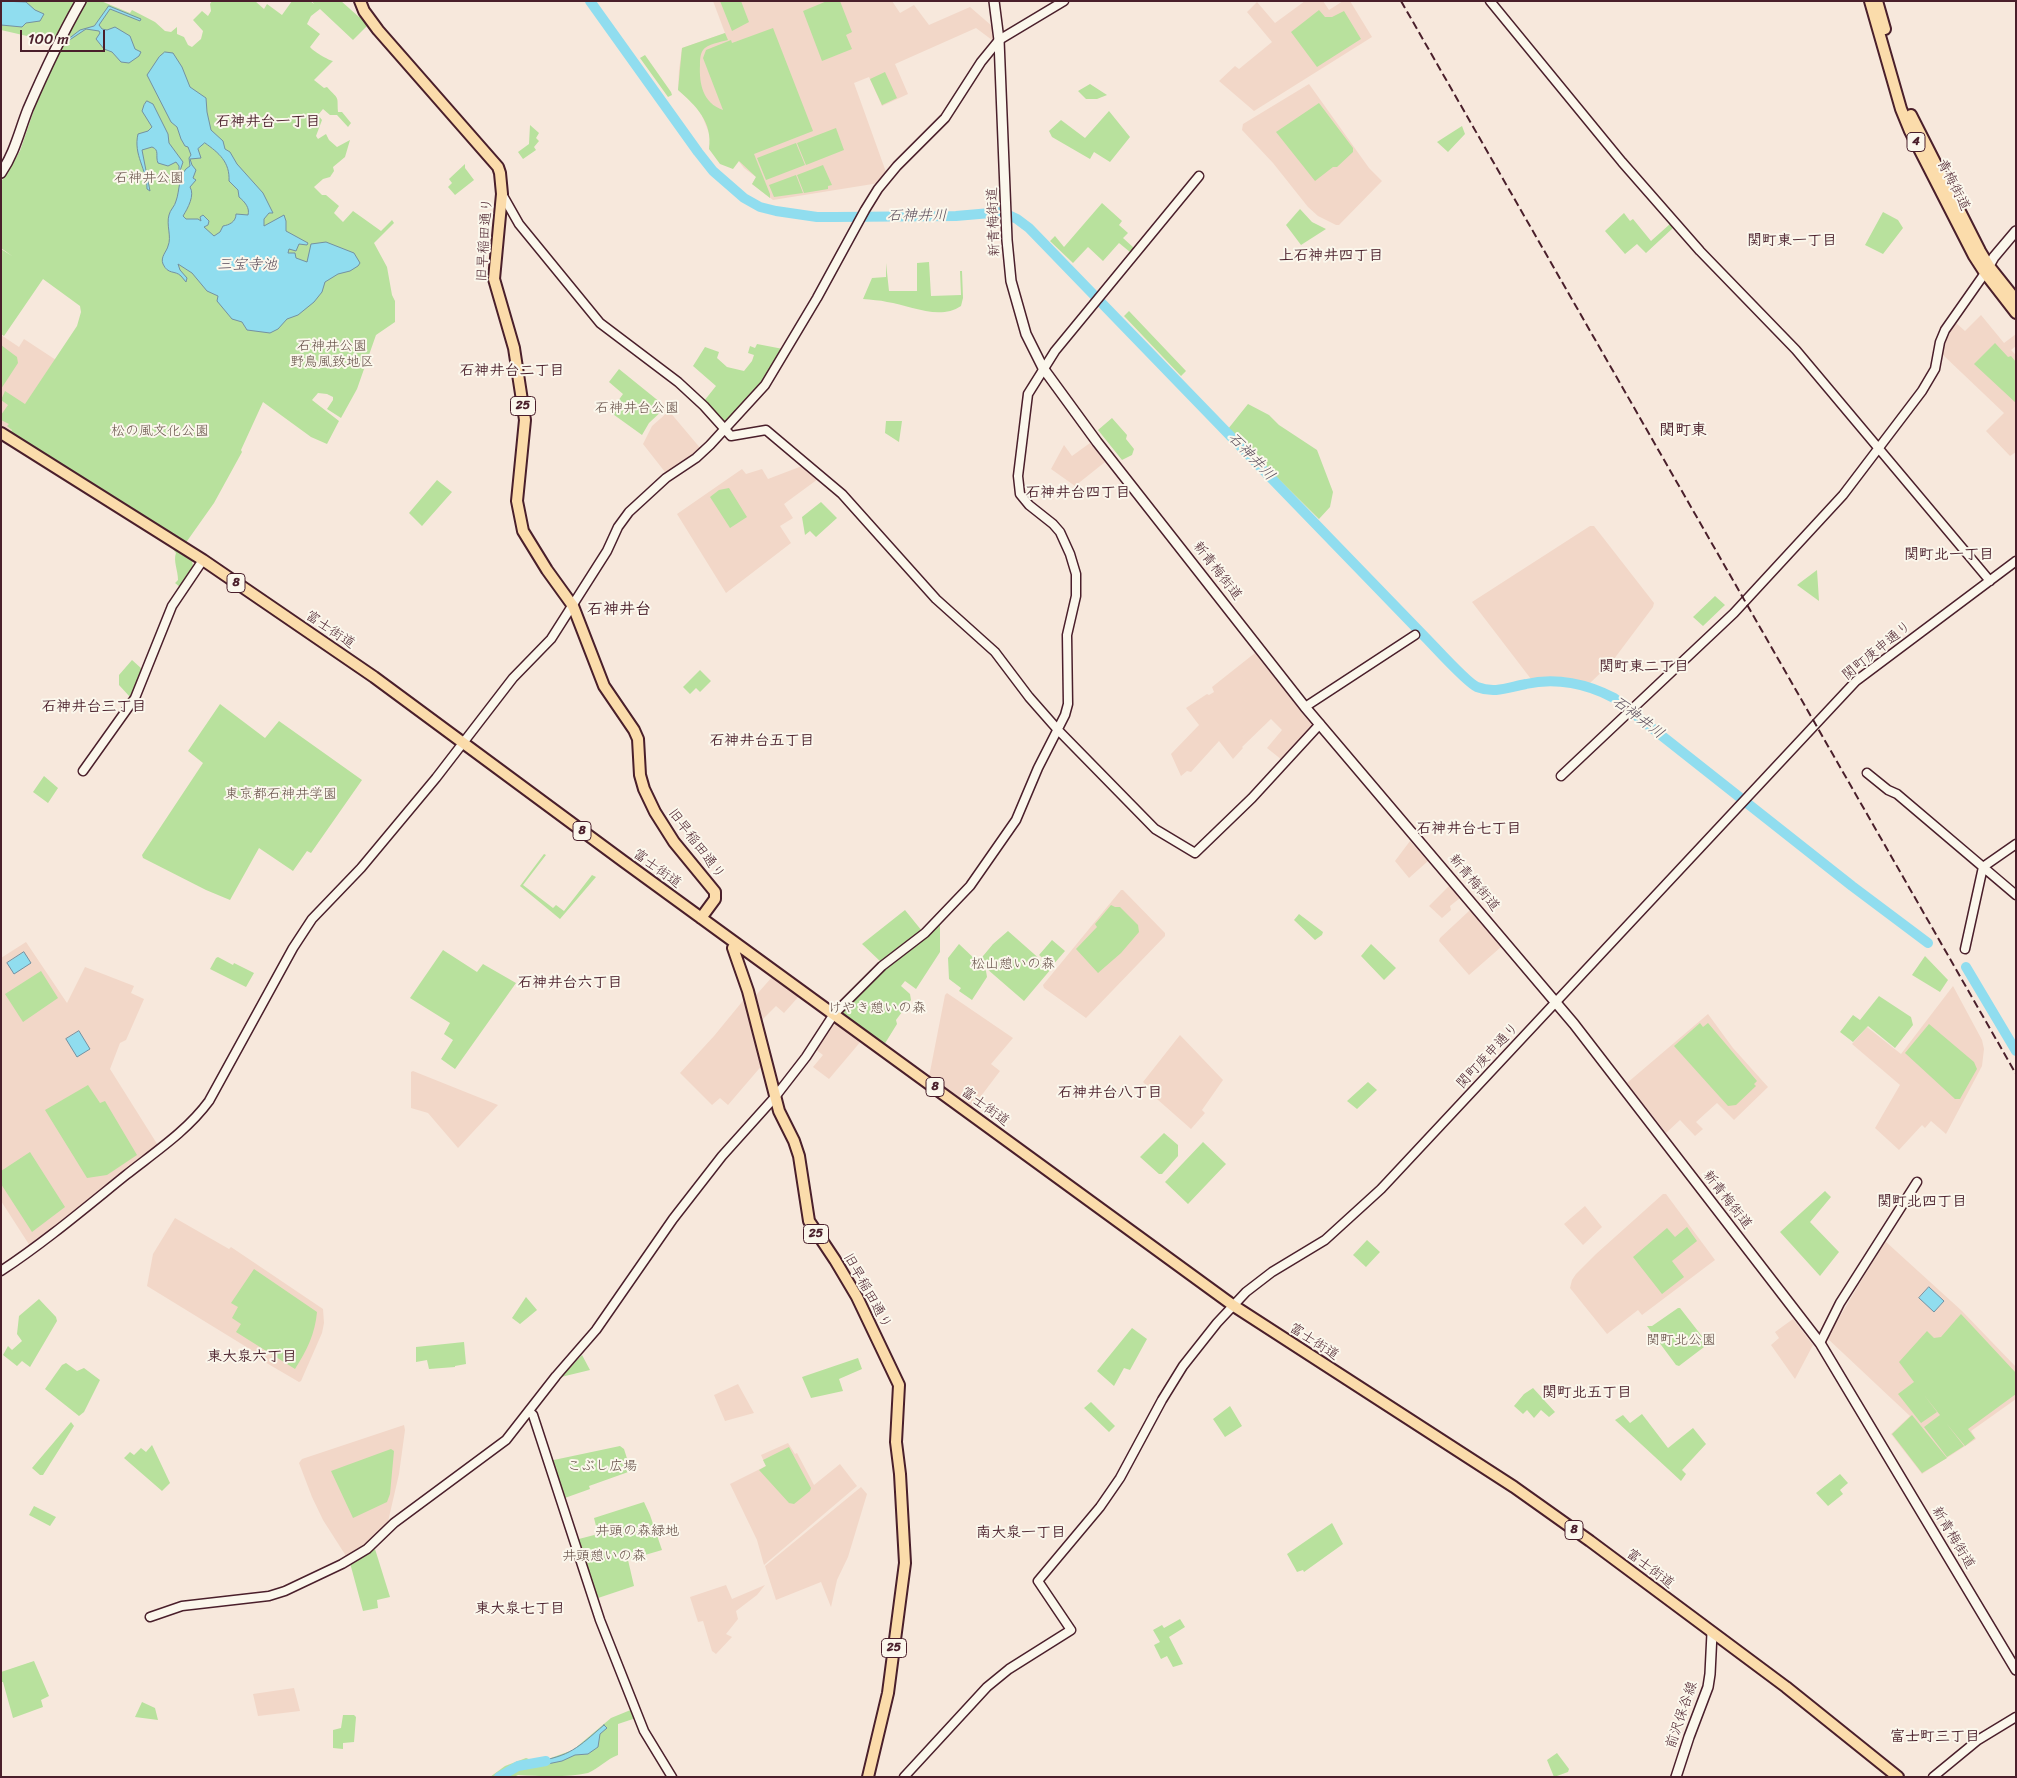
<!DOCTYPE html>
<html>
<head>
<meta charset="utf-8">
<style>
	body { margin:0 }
	#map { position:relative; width:2017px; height:1778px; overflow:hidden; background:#f7e8dc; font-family:Sriracha,sans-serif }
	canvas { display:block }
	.frame { position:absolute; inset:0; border:2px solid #4a1f2b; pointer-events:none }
	.scale { position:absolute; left:20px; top:30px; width:85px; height:22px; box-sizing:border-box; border:2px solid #4a1f2b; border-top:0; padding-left:6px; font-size:15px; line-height:18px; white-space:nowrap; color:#4a1f2b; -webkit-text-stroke:4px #fbf7ec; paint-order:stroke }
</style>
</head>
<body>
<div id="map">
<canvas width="2017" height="1778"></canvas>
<div class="frame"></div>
<div class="scale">100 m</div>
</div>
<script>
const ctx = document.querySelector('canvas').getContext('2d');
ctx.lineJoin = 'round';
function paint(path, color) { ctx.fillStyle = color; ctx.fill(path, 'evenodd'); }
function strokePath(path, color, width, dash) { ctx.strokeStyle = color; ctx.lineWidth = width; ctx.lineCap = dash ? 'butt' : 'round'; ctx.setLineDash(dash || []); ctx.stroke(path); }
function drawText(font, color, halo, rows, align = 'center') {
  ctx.font = font + ' Sriracha,"Klee One",sans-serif'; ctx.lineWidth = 4; ctx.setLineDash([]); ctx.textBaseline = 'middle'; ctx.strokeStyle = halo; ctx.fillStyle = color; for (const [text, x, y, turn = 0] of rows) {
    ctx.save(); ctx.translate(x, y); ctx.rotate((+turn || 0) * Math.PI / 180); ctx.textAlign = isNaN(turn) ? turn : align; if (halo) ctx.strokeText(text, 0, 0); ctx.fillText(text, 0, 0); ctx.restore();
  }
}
const built = new Path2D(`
	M713,1H892L900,13L914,5L929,25L970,7L992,26L993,38L992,40L976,28L895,64L908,94L882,106L869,77L854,83L886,172L879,183L773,200L752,184L756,177L744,168L729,149H709L711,138L699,108L678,90L679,70L682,48L725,33Z
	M1305,1H1323L1329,10L1343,1H1350L1372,37L1254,111L1219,81L1235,66L1239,69L1272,42L1247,12L1257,2L1275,23Z
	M1309,84L1369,168L1382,181L1339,225H1336L1318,216L1308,207L1273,163L1242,130L1243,124Z
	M1981,315L2004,343L2016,334V346L2011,350L2016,355V452L2010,456L1986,431L2004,413L1942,354L1944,340L1955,322L1965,331Z
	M1,335L19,347L24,339L56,360L10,432L1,426Z
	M669,411L701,449L667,472H665L643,444L652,426Z
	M1090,443L1105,462L1075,486L1051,469L1064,445L1072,456Z
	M802,466L818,479L784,504L793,518L780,526L791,543L726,593L677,514L742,469L746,474L762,469L768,479Z
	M1590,526H1594L1654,603L1653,607L1611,663L1590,683L1568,678L1544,677L1531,679L1472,602Z
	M1255,653L1312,725L1311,727L1282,760L1267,748L1282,730L1271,719L1242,747L1243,748L1233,759L1219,741L1191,772L1187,771L1181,776L1171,754L1199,725L1186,708L1207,694L1209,695L1214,692L1212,687Z
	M1410,841L1428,861L1409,878L1395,861Z
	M1449,886L1460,898L1450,906L1451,910L1442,918L1429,906Z
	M1121,890H1123L1165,933V936L1086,1018L1044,988L1043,985Z
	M1469,911H1471L1501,947L1469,975L1439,941L1440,938Z
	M26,942L67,1003L85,967L134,986L131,993L144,999L126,1040L120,1043L110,1069L159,1147L30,1246L1,1201V958Z
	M773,976L800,995L784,1013L776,1006L755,1027L764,1063L728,1105L720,1098L712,1105L680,1073L714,1036L746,997L749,1003Z
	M1953,986L1982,1040L1984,1049L1982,1066L1946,1134L1931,1121L1925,1128L1922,1125L1899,1150L1875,1128L1900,1085L1852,1044L1867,1027L1901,1054Z
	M947,993L1013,1038L991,1064L1000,1071L972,1108L929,1077L945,995Z
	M1708,1014L1733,1048L1768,1087L1734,1120L1717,1103L1696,1122L1703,1129L1695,1136L1680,1120L1666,1133L1627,1083Z
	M837,1022L862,1040L829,1079L813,1067L823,1055L815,1049L834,1023Z
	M1180,1035L1223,1080L1202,1110L1205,1113L1191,1129L1149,1092L1150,1089L1143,1082Z
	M413,1071L498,1105L458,1148L428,1113L411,1108V1072Z
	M1663,1194H1666L1715,1260L1642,1315L1638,1310L1607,1334L1570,1288L1572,1280L1576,1274L1596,1254Z
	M1585,1206L1602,1227L1583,1245L1564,1224Z
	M175,1218L229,1249L231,1247L323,1309L324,1323L322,1333L301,1381L299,1382L258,1358L253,1351L147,1286L153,1254Z
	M1885,1241L1962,1311L2016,1367V1399L1971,1431L1976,1439L1922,1474L1891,1434L1910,1416L1827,1338Z
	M1793,1319L1813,1345L1795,1379L1771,1345L1779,1338L1775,1332Z
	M738,1384L754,1413L725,1421L714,1395Z
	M404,1425L405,1430L399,1474L387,1526L372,1541L349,1557L346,1556L323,1520L312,1497L299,1463L302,1459Z
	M788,1443L795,1454L797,1453L814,1485L840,1464L857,1486L764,1565L757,1540L730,1484L766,1466L761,1455Z
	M861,1487L867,1494L848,1557L837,1580L831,1607L821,1582L776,1600L765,1566Z
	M726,1585L732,1599L765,1585L757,1595L736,1611L738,1619L726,1634L732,1637L716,1654L712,1651L703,1621L698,1622L690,1597Z
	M294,1688L300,1711L258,1716L253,1694Z`);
const green = new Path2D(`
	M1,1H75L53,42L1,30Z
	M86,1H101L130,13L132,10L155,22L165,31L171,32L177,27V34L184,37L188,45L192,47L201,39L203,31L193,20L202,11L208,16L211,11L210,4L212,1H255L264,9L267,4L282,15L292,1H310L314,4L312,1H341L359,17L362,15L369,24L353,40L320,9L311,16L307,24L320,34L310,47C313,51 328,60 333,61L314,80L324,88L327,87C340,101 337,95 338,112H342L351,123L348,127L337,115H330L323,109L318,115L322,120L316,136L318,139L326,134L329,140L337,147L350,140L345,157L333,167L334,171L330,177L323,179L314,187L322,195H326L339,206L334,213L343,222L353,211L381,231L392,220L394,223L374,243L387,267L392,295L395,301V322L376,335L357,389L341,418L327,409L333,400V397L327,394L318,393L312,400L339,421L327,444L311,437L263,402L241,450L242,452L214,503L185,544L10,432L12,430L7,426L9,424L1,420V415L8,405L1,400L5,391L25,404L77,326L81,312L80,306L43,279L4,336L1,334V249L12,256L1,248V182L20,151L37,101L61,49Z
	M720,1H741L749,22L732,31Z
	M827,1H840L852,32L846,35L852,49L822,61L803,11Z
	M1319,10L1325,17H1332L1344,11L1361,39L1317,67L1291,32Z
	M773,28L813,131L754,154L770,194V198L752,184L756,177L739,161L733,169L720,164L709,149C713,122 696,106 678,90L682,48L725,33L728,40C721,42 707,44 703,50C700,54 700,61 700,65C699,84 703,103 723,110L703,58L706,50L731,40L732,43Z
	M645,55L671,92L672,95L668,97L640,58Z
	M885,72L897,98L882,105L870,79Z
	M1090,84L1107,95L1097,99H1086L1078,91Z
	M1319,103L1353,148V152L1337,167H1333L1315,181L1276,132Z
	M1109,111L1130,137L1110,162L1094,152L1090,159L1052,137L1049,131L1061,120L1085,138Z
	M530,125L539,133L536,138L539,141L534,147L536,150L523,159L518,152L529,144Z
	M1462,126L1465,134L1448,152L1437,142Z
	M836,128L844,150L806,165L797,143Z
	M796,143L805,165L766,180L757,158Z
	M465,164V168L474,180L455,195L448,187L452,183L449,179Z
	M823,165L832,185L828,186V189L804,193L797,175Z
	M796,175L803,193L774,197L769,185Z
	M1102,203L1122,221L1119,225L1128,233L1123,238L1134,248L1130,252L1119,243L1103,261L1088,247L1073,263L1050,241L1055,236L1064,247Z
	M1300,209L1312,222L1326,229L1301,245L1286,225Z
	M1883,212L1898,220L1903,228L1883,254L1865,245Z
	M1624,213L1630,221L1633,219L1651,241L1670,224L1673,228L1646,253L1637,244L1625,254L1605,231Z
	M929,262L931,296L961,295L960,271H962L963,298L961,306C939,321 910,305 887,302C880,300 871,300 863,299L872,278L886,277V263L889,291H917V263Z
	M1129,311L1186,371L1181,376L1124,316Z
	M1995,343L2008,357L2011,356L2016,362V403L1974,364Z
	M757,344L783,349L759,386L725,424L704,401L716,386L693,366L705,347L719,352L717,358L727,367L744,371L752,361L754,355L748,353L750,346L755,348Z
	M1,345L17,357L18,363L1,389Z
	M619,369L666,407L649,423L642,435L610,412L623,394L609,382Z
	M1248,404L1269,415L1279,425L1317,450L1333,492L1330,507L1319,519L1228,429Z
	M1112,418L1127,435L1126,439L1134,449L1132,455L1122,460L1098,430Z
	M886,421H902L899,442L885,433Z
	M437,480L452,492L422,526L409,513Z
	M729,488L747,517L730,528L710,497L719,490Z
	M821,502L837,518L816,537L810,531L805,535L802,517Z
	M172,548L192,561L193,566L180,587L175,583L178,580C178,570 173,561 176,553Z
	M1817,570L1819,601L1797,585Z
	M1715,596L1725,605L1703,626L1693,617Z
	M132,660L142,669L130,697L119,685V675Z
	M700,670L711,681L700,692L696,688L690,694L683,687Z
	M220,704L265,738L279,721L362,780L311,853L307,851L293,871L259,848L230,900L206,890L143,858L142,855L203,763L188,751Z
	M44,776L58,788L48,803L33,792Z
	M544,854L546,855L523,885L553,908L556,905L564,911L592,875L596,877L560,919L520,886Z
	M1111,905L1115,907H1120L1138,925L1139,932L1121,953L1098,973L1076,949L1097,927L1095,924Z
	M905,910L922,931L882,963L862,944Z
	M1299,914L1323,932L1322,935L1315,940L1294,920Z
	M940,923V952L916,989L905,981L901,986L910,994L911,1000L896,1020L897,1024L884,1045L842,1013L882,971L927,935Z
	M1008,931L1051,969L1024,1001L979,962L986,971L987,977L972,1000L959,991L961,988L949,979L948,958L959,944L978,962L993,944Z
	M1052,940L1065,951L1052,966L1039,955Z
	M1371,944L1396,968L1384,980L1361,956Z
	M443,950L477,972L483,964L516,983L455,1069L441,1059L453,1040L444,1034L450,1023L410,998Z
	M1925,956L1948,980L1940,992L1912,975Z
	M218,957L233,965L234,963L254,973L246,987L210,969L216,958Z
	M41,971L58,998L23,1022L5,994Z
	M1879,996L1911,1017L1913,1025L1895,1048L1868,1026L1853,1042L1840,1032L1853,1015L1860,1020Z
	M1700,1023L1703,1027L1708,1023L1757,1081L1754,1084L1756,1086L1736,1105L1728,1106L1674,1046Z
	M1929,1024L1974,1062L1977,1069L1960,1099H1955L1905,1053Z
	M1368,1082L1377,1090L1357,1109L1347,1101Z
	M88,1085L100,1103L105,1101L137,1155L107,1175L87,1178L45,1110Z
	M1164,1133L1178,1145V1156L1162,1174H1159L1140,1157Z
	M1203,1142L1226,1164L1188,1204L1165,1182Z
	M30,1152L65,1207L32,1232L1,1184V1171Z
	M1825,1191L1831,1197L1810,1222L1839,1252L1820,1276L1780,1232Z
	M1687,1227L1697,1241L1672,1261L1684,1277L1662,1294L1633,1257L1667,1228L1675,1237Z
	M1367,1240L1380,1252L1366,1267L1353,1255Z
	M254,1269L317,1312C315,1334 307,1350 295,1369L236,1332L241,1324L232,1318L238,1307L231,1303Z
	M526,1297L537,1310L520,1324L512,1318Z
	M39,1299L56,1317L57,1321L30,1367L22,1361L17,1366L3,1355L8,1346L12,1350L22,1341L17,1334L19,1316Z
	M1678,1308H1680L1708,1344L1679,1366L1676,1365L1647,1326H1652Z
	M1961,1314L2016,1373V1394L1968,1429L1975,1438L1965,1446L1946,1423L1964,1446L1947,1457L1924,1427L1940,1415L1924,1395L1937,1412L1921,1423L1898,1394L1914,1382L1899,1362L1927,1331L1934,1338L1941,1337Z
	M1132,1328L1147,1339L1130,1370L1124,1368L1114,1386L1097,1371Z
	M464,1342L466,1364L455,1366V1367L429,1369L427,1360L416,1362V1347Z
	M582,1355L590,1370L561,1377Z
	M858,1358L862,1369L839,1379L843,1391L811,1398L802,1377Z
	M66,1363L77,1371L84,1368L100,1380L84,1412L79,1416L45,1389L62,1365Z
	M1533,1388L1555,1412L1549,1417L1541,1410L1534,1418L1527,1410L1523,1414L1514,1406L1524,1394Z
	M1091,1402L1115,1426L1109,1432L1084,1408Z
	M1230,1406L1242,1426L1225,1437L1213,1419Z
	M1642,1414L1668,1448L1693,1428L1706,1444L1682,1470L1686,1474L1681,1481L1615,1420L1623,1415L1630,1423Z
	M1912,1415L1947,1458L1922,1473L1892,1434Z
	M71,1422L74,1426L43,1475H40L32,1468Z
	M152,1445L170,1483L162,1491L124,1458L130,1452L134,1455L141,1448L146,1452Z
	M620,1446L624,1449L631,1471L589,1486L590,1489L562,1499L549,1461Z
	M789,1447L811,1488L810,1491L794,1504L789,1503L759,1470L766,1466L763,1460Z
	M391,1449L394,1451L390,1494L387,1502L353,1518L331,1471Z
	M1840,1474L1848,1483L1840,1490L1843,1494L1828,1506L1816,1493Z
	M644,1502L650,1515L662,1550L628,1560L634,1586L595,1599L575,1540L598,1534L594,1518Z
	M34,1506L56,1517L50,1526L29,1515Z
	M1332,1523L1343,1544L1304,1572L1303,1570L1297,1572L1287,1554Z
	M375,1549L390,1597L377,1600L378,1608L363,1611L350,1563Z
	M1180,1619L1185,1627L1169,1637L1183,1664L1173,1667L1167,1656L1161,1659L1154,1645L1160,1642L1153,1630L1162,1625L1164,1628Z
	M34,1661L49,1696L41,1700L43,1707L13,1718L3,1682H1V1672Z
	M142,1702L155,1708L158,1720L135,1717Z
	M633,1709L636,1718L618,1724V1755C607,1759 599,1768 588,1773C566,1778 540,1776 518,1775L514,1777H490L505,1766L526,1758L535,1761L548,1759L573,1750L611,1718Z
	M343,1715H354L356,1717L354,1742L343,1743V1749L333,1748V1730L341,1728Z
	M1557,1753L1569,1769L1568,1772L1554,1777L1547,1760Z`);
const water = new Path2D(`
	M1,1L26,2L35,10L44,14L40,21L26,23L22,27L1,25Z
	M109,6L141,19L140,21L110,9L99,25L102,29L107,30L115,27L130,36L135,49L141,52L139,56L129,63L121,62L112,52L104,49L96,39L100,33L99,31L86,29L68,41L67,40L80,30L94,26Z
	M165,52L173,53L182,67L190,87L206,98L207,112L211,130L223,141L225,149L230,152L237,164L263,193L273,213H269L264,219V226L284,215L286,221V231L308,243L307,245L299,244L296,251L289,249L288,253H295L296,258L307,262L311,244L326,242L354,253L360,263L358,266L350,271L338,274L325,282L322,292L314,302L298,315L287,319L278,329L270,333L247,330L242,322L232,319L217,301L218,296L207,291L192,273L178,264L180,270L187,278L186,282C184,280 183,278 181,276C175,270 168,275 163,264C160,257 167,251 168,246C172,237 166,225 169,215C170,210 175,206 176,201C180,191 178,172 190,166L189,158L191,155L188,147L185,146L181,139L177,127L171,122L147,75L159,57ZM205,143C219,153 230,162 229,181L238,190L239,197C245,202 250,208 248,215L236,214C236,222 229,225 223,226L220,232L214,236L204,227L208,225L209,221L203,215L200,217L201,221L198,219H186L183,216C188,208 195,195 190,187L196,180L193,178L196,170L192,165L190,159L201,158L198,149Z
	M147,101L153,104L168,134L169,143L183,162L179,174V166L176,162L168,166L158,163C155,156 160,150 152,147L142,150L150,191L147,189C147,169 133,155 138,134L148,131L152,127L142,111L144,105Z
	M24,952L31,963L14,974L7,963Z
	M79,1031L90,1049L77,1057L66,1039Z
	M1929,1287L1944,1301L1934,1312L1919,1298Z
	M604,1725L607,1728L600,1734L598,1747L588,1754L575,1755L562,1761L533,1767L534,1762C571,1756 577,1748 604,1725Z`);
const river = new Path2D(`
	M590,1L698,152L713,171L744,198L760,207L776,211L817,217H835L956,216L1002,212L1017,219L1029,228L1425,637C1435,647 1467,683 1477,687C1495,694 1509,687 1526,684C1556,677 1588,684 1614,698L1852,886L1928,943
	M1966,967L2016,1051
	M499,1777L518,1766L546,1761`);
const tertiary = new Path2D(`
	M1490,1L1622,162L1700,251L1796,350L1990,581
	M502,194L519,224L600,323L678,382L704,406L731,436L766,430L842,494L936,599L995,652L1029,697L1058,730L1155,829L1195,853L1252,798L1320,724
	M1305,707L1415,635
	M83,771L135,698L172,606L203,560
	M1867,773L1888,790L1897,794L2016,895
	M1561,776L1734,613L1843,495L1922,391L1935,369L1940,342L1945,330L1985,273
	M1965,949L1983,867L2016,844
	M1,1271C45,1242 85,1208 126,1175C155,1152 187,1131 209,1101L293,948L312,919L361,868L436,778L513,678L551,639L607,551L618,527L629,512L666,478L696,458L710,445L765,385L817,298L865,210L878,189L897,166L945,118L981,62L999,40L1064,1
	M1820,1343L1840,1303L1917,1182
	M529,1411L533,1415L600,1620L644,1731L672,1777
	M150,1617L182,1606L269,1596L285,1591L342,1564L367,1549L394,1523L506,1440L556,1376L596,1330L673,1219L722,1156L775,1097L806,1057L834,1014L882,966L925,933L970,886L1016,820L1038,768L1065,715L1068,704L1067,635L1076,596V574L1070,554L1060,532L1053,524L1029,505L1020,494L1018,476L1028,394L1055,351L1199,176
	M904,1777L987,1687L1009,1669L1071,1630L1038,1581L1100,1507L1120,1478L1162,1400L1183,1366L1217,1323L1246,1292L1272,1272L1325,1240L1381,1189L1856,681L2016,561
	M1933,1777L1978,1740L2016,1717`);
const secondary = new Path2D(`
	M994,1L999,40L1007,240L1011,281L1026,334L1043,368L1097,442L1305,707L1574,1024L1820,1343L2016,1670
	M1,173C15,152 19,132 28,109C44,72 61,36 81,1
	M1986,271L1994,257L2016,231
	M1676,1777L1689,1737L1708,1687L1710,1674L1712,1633`);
const primary = new Path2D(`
	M360,1L364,11L378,30L498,167L500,173L502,194L494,279L514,348L525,420L517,501L523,531L547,570L573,606L604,686L634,730L638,739L640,775L644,789L655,812L674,842L715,892V899L701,918
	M1870,1L1901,109L1910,131L1974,256L1985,273L2016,313
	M1877,1L1885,29
	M1911,115L1980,251L1989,266L2016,300
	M1,433L203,560L374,677L623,861L1234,1306L1514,1487L1590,1541L1786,1687L1898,1777
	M736,944L733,948L748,991L779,1111L794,1141L799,1156L809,1221L835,1260L857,1297L899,1385L896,1442L900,1474L905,1563L888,1693L868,1777`);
const rail = new Path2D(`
	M1401,1L2016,1074`);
const shields = [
	[1916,142,18],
	[523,406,25],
	[236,583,18],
	[582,831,18],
	[935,1087,18],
	[816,1234,25],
	[1574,1530,18],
	[894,1648,25]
];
const shieldNames = [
	["4",1916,142],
	["25",523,406],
	["8",236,583],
	["8",582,831],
	["8",935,1087],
	["25",816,1234],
	["8",1574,1530],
	["25",894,1648]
];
const parkNames = [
	["石神井公園",149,178],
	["石神井公園",332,346],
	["野鳥風致地区",332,362],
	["石神井台公園",637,408],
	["松の風文化公園",160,431],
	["東京都石神井学園",281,794],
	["松山憩いの森",1013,964],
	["けやき憩いの森",877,1008],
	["関町北公園",1681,1340],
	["こぶし広場",602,1466],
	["井頭の森緑地",637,1531],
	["井頭憩いの森",604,1556]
];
const streetNames = [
	["青梅街道",1953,185,63],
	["新青梅街道",994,222,-92],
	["旧早稲田通り",485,240,-86],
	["新青梅街道",1217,571,52],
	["富士街道",330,630,34],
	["関町庚申通り",1877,651,-39],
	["旧早稲田通り",696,844,53],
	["富士街道",657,869,36],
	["新青梅街道",1474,883,50],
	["関町庚申通り",1488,1056,-47],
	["富士街道",985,1107,36],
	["新青梅街道",1727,1200,52],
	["旧早稲田通り",867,1291,61],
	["富士街道",1314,1342,33],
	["新青梅街道",1953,1538,59],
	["富士街道",1650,1569,37],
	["前沢保谷線",1682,1715,-71]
];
const neighbourhoodNames = [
	["石神井台一丁目",268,122],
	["関町東一丁目",1792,241],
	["上石神井四丁目",1331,256],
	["石神井台二丁目",512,371],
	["石神井台四丁目",1078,493],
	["関町北一丁目",1949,555],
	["関町東二丁目",1644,667],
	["石神井台三丁目",94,707],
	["石神井台五丁目",762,741],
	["石神井台七丁目",1469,829],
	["石神井台六丁目",570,983],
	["石神井台八丁目",1110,1093],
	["関町北四丁目",1922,1202],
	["東大泉六丁目",252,1357],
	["関町北五丁目",1587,1393],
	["南大泉一丁目",1021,1533],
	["東大泉七丁目",520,1609],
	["富士町三丁目",1935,1737]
];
const waterNames = [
	["石神井川",917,216],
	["三宝寺池",247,265],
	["石神井川",1251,457,46],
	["石神井川",1638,718,37]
];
const quarterNames = [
	["関町東",1683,431],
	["石神井台",619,610]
];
paint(built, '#f2d7c8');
paint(green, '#b8e19d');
paint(water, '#90ddef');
strokePath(water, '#7491a1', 1);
strokePath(river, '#90ddef', 10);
strokePath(tertiary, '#4a1f2b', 11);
strokePath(secondary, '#4a1f2b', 12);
strokePath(primary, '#4a1f2b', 14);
strokePath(tertiary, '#fbf7ec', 8);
strokePath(secondary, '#fbf7ec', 9);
strokePath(primary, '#fbdcab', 10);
strokePath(rail, '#4a1f2b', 2, [8, 4]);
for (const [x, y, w] of shields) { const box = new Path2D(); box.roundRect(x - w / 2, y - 9.5, w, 19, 4); ctx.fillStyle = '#fbf7ec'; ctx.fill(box); strokePath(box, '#4a1f2b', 1); }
drawText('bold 12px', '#4a1f2b', null, shieldNames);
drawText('14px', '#665048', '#fbf7ec', parkNames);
drawText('14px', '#4a1f2b', '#fbf7ec', streetNames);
drawText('bold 15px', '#4a1f2b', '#fbf7ec', neighbourhoodNames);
drawText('italic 15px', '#5c4e5c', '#fbf7ec', waterNames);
drawText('bold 16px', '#4a1f2b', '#fbf7ec', quarterNames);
</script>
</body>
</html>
